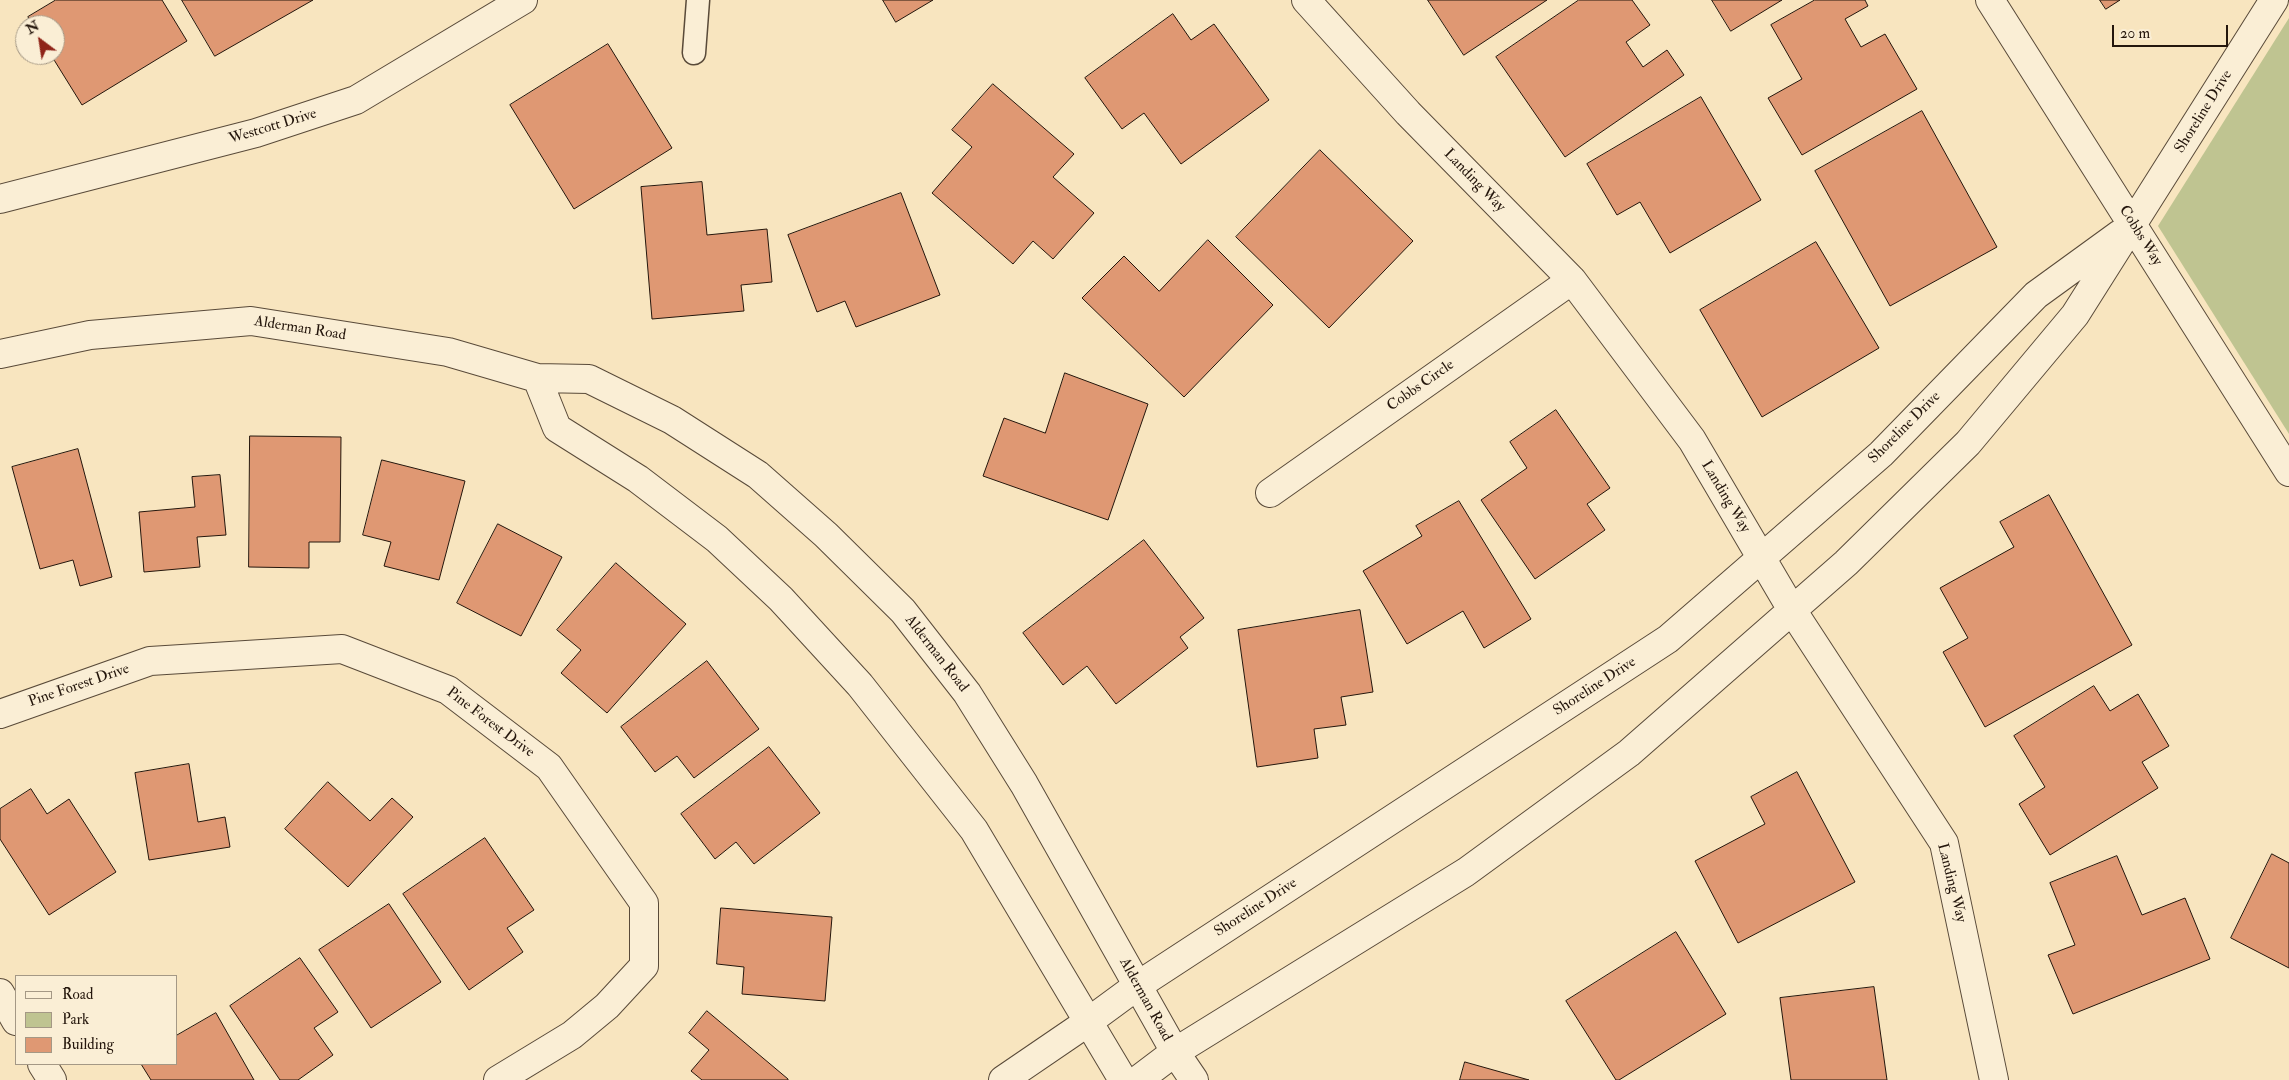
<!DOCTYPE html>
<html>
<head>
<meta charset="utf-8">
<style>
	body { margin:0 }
	#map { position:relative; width:2289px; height:1080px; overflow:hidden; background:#f8e5bf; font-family:"IM FELL Double Pica",serif }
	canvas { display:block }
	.legend { position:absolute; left:15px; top:975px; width:162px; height:90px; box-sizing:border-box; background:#faeed5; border:1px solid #a49885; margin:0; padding:6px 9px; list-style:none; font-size:15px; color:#24160c }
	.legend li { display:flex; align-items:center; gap:10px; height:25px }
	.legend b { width:25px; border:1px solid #a49885 }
	.north { position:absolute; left:15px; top:15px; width:50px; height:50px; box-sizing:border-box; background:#faeed5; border:1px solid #a49885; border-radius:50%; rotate:329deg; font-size:14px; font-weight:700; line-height:20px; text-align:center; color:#24160c }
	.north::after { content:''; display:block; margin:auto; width:18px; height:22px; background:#8f2418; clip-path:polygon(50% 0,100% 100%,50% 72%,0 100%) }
	.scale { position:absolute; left:2112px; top:25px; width:116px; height:22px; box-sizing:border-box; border:2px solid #24160c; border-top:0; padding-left:6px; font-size:15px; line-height:18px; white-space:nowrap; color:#24160c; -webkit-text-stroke:4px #faeed5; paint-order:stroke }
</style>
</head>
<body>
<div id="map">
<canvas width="2289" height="1080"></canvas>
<ul class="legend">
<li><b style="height:6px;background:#faeed5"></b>Road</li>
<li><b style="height:14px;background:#bfc491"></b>Park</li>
<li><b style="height:14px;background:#df9873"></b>Building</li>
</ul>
<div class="north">N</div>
<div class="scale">20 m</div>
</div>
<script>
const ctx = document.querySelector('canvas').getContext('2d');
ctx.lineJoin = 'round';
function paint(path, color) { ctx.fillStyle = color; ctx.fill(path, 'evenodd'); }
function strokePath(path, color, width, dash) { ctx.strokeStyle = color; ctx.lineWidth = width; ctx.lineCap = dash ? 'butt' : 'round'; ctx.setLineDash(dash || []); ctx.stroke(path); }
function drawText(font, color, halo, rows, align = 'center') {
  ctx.font = font + ' "IM FELL Double Pica",serif'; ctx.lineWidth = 4; ctx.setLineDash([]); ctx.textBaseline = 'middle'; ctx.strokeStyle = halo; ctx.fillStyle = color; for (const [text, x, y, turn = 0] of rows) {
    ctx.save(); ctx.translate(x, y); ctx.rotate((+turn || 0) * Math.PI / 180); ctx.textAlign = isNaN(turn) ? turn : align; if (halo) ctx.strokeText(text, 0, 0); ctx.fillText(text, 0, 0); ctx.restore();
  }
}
const green = new Path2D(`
	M2289,18V434L2158,226Z`);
const building = new Path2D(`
	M56,0H162L187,41L82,105L51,55H55V25H33L28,17Z
	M182,0H313L215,56Z
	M883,0H933L896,22Z
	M1428,0H1547L1464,55Z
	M1579,0H1632L1650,25L1626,42L1643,67L1667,50L1684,75L1565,157L1496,57Z
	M1712,0H1782L1731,31Z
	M1815,0H1865L1868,6L1845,19L1861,47L1885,34L1917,89L1802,155L1768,98L1802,79L1771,25Z
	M2100,0H2120L2106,9Z
	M1173,14L1191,40L1214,24L1269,100L1181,164L1144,113L1122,129L1085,78Z
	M608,44L672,148L574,209L510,105Z
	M993,84L1074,154L1053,177L1094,213L1053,259L1033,241L1013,264L932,193L972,147L952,130Z
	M1701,97L1761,200L1670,253L1640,202L1617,215L1587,164Z
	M1922,111L1997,247L1890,306L1815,171Z
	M1320,150L1413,241L1329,328L1236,237Z
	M702,182L707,235L767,229L772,282L741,285L744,311L652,319L641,187Z
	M901,193L940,295L856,327L845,301L817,312L788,235Z
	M1208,240L1273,305L1184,397L1082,298L1124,256L1159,291Z
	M1816,242L1879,348L1762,417L1700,310Z
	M1065,373L1148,404L1108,520L983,476L1004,418L1045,433Z
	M1556,410L1610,488L1587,504L1605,530L1535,579L1481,500L1527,468L1510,442Z
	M250,436L341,437L340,542H309V568L249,567Z
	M78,449L112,577L80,586L73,560L40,569L12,467Z
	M382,460L465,481L439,580L384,566L391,542L363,535Z
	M220,475L226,535L197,537L200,567L144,572L139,512L195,507L192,477Z
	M2049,495L2132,645L1985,727L1943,652L1968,638L1940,588L2014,547L2000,522Z
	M1459,501L1531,619L1484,648L1463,611L1407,644L1363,571L1422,536L1416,526Z
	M498,524L562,557L521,636L457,603Z
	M1144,540L1204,618L1180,637L1188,648L1116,704L1087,666L1063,685L1023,633Z
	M616,563L686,624L607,713L561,673L581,650L557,630Z
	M1360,610L1373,692L1341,697L1346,725L1314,729L1318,758L1257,767L1238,630Z
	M707,661L759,729L694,778L677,756L655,772L621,727Z
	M2094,686L2110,711L2138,694L2169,746L2142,762L2158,788L2050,855L2019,804L2045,787L2014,736Z
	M769,747L820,813L754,864L736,842L715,859L681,814Z
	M189,764L198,822L225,817L230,847L149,860L135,773Z
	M1797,772L1855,882L1738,943L1695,861L1765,824L1751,797Z
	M328,782L370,821L392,798L413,817L348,887L285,829Z
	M31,789L47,814L69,799L116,872L49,915L0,839V809Z
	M485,838L534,910L507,928L523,952L469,990L403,894Z
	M2272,854L2289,863V968L2231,938Z
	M2117,856L2142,915L2185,898L2210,959L2073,1014L2048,955L2075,945L2050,883Z
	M389,904L441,982L371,1028L319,950Z
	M721,908L832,917L825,1001L742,994L744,967L717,964Z
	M1676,932L1726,1014L1619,1080H1616L1566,1001Z
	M300,958L338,1012L314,1028L333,1055L298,1080H280L230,1006Z
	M1874,987L1887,1080H1791L1780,998Z
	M707,1011L788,1079V1080H702L691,1071L709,1050L689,1033Z
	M216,1013L254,1080H151L141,1064H176V1036Z
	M1465,1062L1529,1080H1460Z`);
const service = new Path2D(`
	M694,53L698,0`);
const minor = new Path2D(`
	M1306,0L1408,113L1572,280L1692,440L1792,610L1944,843L1994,1080
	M1990,0L2289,472
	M0,199L256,133L356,100L523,0
	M1270,493L1572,280
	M0,714L150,661L342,649L448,690L549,767L644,903V966L607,1006L572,1035L498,1080
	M0,993L16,1021
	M42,1064L52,1080
	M1003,1080L1088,1022L1137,986L1668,639L1881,454L2036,295L2120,234
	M1138,1080L1175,1052L1466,872L1629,753L1846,563L1968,443L2075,315L2274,0`);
const tertiary = new Path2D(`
	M0,354L90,335L251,321L448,352L537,378L589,379L672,420L758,475L826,535L903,611L967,693L1024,784L1175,1052L1194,1080
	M537,378L557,428L638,479L717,539L781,599L860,685L974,830L1123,1080`);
const streetNames = [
	["Shoreline Drive",2204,112,-58],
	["Westcott Drive",273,127,-17],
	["Landing Way",1474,181,46],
	["Cobbs Way",2140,236,58],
	["Alderman Road",300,329,9],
	["Cobbs Circle",1421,386,-35],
	["Shoreline Drive",1905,428,-45],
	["Landing Way",1725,497,59],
	["Alderman Road",936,654,52],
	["Pine Forest Drive",79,686,-19],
	["Shoreline Drive",1595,687,-33],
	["Pine Forest Drive",490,723,37],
	["Landing Way",1951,883,76],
	["Shoreline Drive",1256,908,-33],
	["Alderman Road",1145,1000,61]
];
paint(green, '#bfc491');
paint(building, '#df9873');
strokePath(building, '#24160c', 1);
strokePath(service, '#594a39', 25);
strokePath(minor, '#594a39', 30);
strokePath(tertiary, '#594a39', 30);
strokePath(service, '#faeed5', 22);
strokePath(minor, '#faeed5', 28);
strokePath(tertiary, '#faeed5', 28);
drawText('15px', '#24160c', '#faeed5', streetNames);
</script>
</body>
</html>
